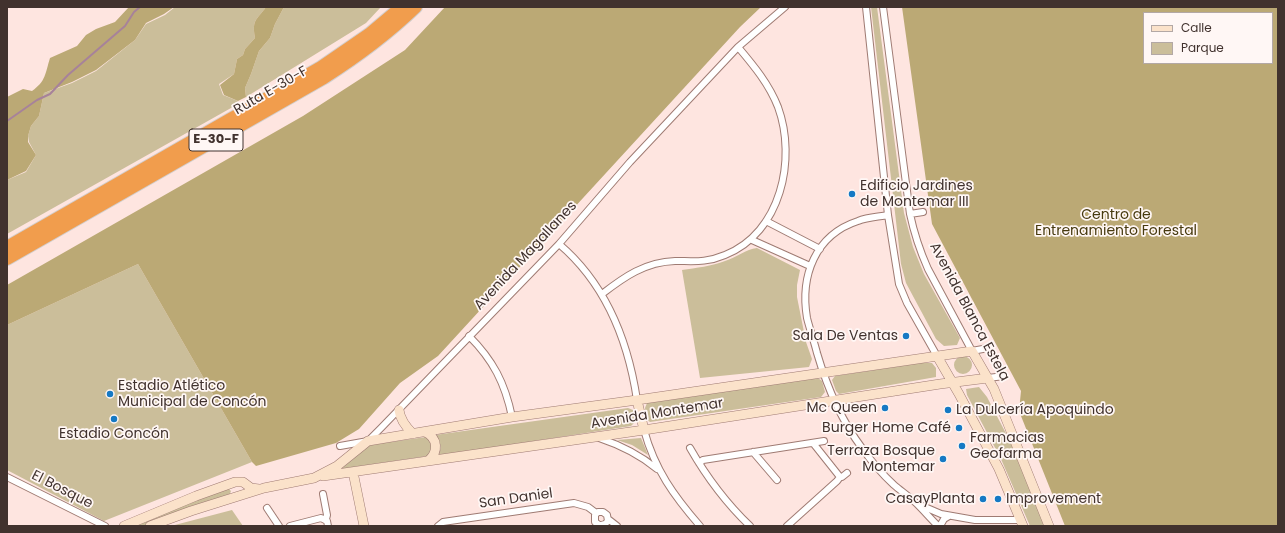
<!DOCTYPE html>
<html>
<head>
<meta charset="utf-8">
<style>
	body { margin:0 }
	#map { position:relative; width:1285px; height:533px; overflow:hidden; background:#fee5e0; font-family:Poppins,sans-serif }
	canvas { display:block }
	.frame { position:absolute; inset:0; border:8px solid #41322e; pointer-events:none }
	.legend { position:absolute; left:1143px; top:12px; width:130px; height:52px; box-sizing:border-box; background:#fff7f5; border:1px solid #b3a8a5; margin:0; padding:5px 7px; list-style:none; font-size:12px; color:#41322e }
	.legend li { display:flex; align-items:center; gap:8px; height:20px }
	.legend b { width:20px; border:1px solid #b3a8a5 }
</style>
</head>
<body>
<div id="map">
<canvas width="1285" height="533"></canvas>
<div class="frame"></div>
<ul class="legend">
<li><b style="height:5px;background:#fbe2ca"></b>Calle</li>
<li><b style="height:11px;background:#cbbe9a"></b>Parque</li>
</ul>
</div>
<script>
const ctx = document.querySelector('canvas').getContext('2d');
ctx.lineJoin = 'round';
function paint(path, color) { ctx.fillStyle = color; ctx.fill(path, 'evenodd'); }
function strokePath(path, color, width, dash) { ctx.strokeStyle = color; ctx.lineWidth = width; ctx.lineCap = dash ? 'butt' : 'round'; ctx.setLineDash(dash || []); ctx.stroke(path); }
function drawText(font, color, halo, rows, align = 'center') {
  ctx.font = font + ' Poppins,sans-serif'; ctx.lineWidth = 3.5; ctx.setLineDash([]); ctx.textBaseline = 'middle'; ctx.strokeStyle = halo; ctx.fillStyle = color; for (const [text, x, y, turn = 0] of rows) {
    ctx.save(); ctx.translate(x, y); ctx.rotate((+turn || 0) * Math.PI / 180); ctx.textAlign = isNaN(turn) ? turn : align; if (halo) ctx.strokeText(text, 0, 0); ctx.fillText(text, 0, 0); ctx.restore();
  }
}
const green = new Path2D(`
	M175,7H266C256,21 252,19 255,38L245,49L243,55L237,59L234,74L219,84L223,95L238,101L231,108L7,234V180L26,172L36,155L29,142L28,136L31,126L39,116L44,93L72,83L96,71L135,40L146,24L165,15Z
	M284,7H381L366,23L246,97L245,88L251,74L259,51L270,38L275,24Z
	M871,7H877L904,213L913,247L924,274L960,338L957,345L944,346L936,339L906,283L901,264Z
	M757,248L800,270L797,285V297L806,342L812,359L809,367L700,378L682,270C696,268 712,266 725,261C736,258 746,249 757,248Z
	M138,264L252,462L104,521L7,470V325Z
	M954 365a9 9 0 1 1 18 0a9 9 0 1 1-18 0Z
	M920,363H932L936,368V377L839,394L836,391L832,380L835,376Z
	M818,378L822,381L825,392L821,397L650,422L647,420L645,408L647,403Z
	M979,387L987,397L1012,445L1045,526H1030L1001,459L967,395L966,389Z
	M628,408L633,410L635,422L631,426L438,456C442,449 441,441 435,435Z
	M426,437L430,440L433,446L428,456L341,469L369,445Z
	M641,438L648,455L632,445L617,440Z
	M228,488L231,491L229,496L198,505L143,526H131Z
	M232,510L243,526H171Z`);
const forest = new Path2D(`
	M129,7H174L164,14L146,23L135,40L96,70L72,82L44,93L39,116L31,126L28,136V142L36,155L26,171L7,180V97L23,89L32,91C46,81 45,74 50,58L77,46L86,35L96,29L115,22Z
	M266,7H284L275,24L270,38L259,51L251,74L245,88L246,97L238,101L224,95L220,85L234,74L237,59L243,55L245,49L255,38C252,19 256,21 266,7Z
	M445,7H761L740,27L438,356L400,383L359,429L336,443L256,466L252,462L138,264L7,325V285L303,116L405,50Z
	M902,7H1278V526H1065L1019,411L1021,391L932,224ZM1144,13H1272V63H1144Z`);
const stream = new Path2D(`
	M7,121L37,100L50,94L68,75L125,26L134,12L140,7`);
const street = new Path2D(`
	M866,7L888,215L899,284L907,303L937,356
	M883,7L910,214C914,233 920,251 928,269L972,351L988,348
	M910,214L923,212
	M888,215C878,217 868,217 858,221C815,235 800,276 807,318C810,330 814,341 817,353C827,387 841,420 862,448C871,461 882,474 894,485C901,491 910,497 917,504C924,511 931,519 938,526
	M766,221L820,249
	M752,240L810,266
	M559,244C606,284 628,340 637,400
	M602,294C624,277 645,262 675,261C694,261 706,263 725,255C781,233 797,159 778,107C769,84 754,66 738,47
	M469,336C493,360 505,383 512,417
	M988,378L1004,376
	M644,430C655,470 674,496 700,526
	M599,438C620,445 639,454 657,469
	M813,443L840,477
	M340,446L368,441L381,428L559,244L630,162L738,47L785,7
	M690,448C706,476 726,503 750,526
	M753,452L777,480
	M699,463L703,460L824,441
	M7,477L105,526
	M323,494L327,515L326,519
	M920,505L941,514L975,520H1020
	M267,508L279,526
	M608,519L617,526
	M290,526L321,518L327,521L328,526
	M438,526L443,522L574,503L588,507L596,513
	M598,526L605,524L608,521L607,515L603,512H598L595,515V522L599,525
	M787,526L837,481L840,477H842L847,473
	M940,526L944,519L949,516`);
const secondary = new Path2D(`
	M937,356L959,394L999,469L1023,526
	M637,400L644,430
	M399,410C400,419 406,427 413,434
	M425,432C438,438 439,452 428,461
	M353,472L364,526
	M323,476L644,430L940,384L988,378
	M124,526L196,496L235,482H243L251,488L259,489
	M150,526L191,511L264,488L314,478L337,466L368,441L512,417L637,400L972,351L994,389L1049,526`);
const highway = new Path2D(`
	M7,247L321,67L369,34L401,7
	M7,259L324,78C357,57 388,34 416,7`);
const markers = [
	[852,194,4,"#1579c4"],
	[906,336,4,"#1579c4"],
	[110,394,4,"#1579c4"],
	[885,408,4,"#1579c4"],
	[948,410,4,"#1579c4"],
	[114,419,4,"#1579c4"],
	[959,428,4,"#1579c4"],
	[962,446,4,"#1579c4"],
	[943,459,4,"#1579c4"],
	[983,499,4,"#1579c4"],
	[998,499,4,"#1579c4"]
];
const shields = [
	[216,140,54]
];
const shieldNames = [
	["E-30-F",216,140]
];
const streetNames = [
	["Ruta E-30-F",271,91,-30],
	["Avenida Magallanes",526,256,-47],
	["Avenida Blanca Estela",969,312,62],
	["Avenida Montemar",657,414,-9],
	["El Bosque",62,490,27],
	["San Daniel",516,499,-8]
];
const poiNames = [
	["Edificio Jardines",860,186],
	["de Montemar III",860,202],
	["Sala De Ventas",898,336,"right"],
	["Estadio Atlético",118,386],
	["Municipal de Concón",118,402],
	["Mc Queen",877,408,"right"],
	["La Dulcería Apoquindo",956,410],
	["Burger Home Café",951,428,"right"],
	["Estadio Concón",114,434,"center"],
	["Farmacias",970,438],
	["Geofarma",970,454],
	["Terraza Bosque",935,451,"right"],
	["Montemar",935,467,"right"],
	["CasayPlanta",975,499,"right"],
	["Improvement",1006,499]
];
const parkNames = [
	["Centro de",1116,215],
	["Entrenamiento Forestal",1116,231]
];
paint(green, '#cbbe9a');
paint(forest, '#bba975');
strokePath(stream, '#a7829a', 2);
strokePath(street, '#9f7b73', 8);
strokePath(secondary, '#9f7b73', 10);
strokePath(highway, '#d1cecd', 14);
strokePath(street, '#fff', 6);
strokePath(secondary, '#fbe2ca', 9);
strokePath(highway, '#f19d4d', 12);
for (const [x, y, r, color] of markers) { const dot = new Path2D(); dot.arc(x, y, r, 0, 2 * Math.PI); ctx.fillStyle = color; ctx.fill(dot); strokePath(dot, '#fff7f5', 1.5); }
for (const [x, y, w] of shields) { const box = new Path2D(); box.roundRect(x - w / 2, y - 11, w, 22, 3); ctx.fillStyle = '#fff7f5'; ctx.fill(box); strokePath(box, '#41322e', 1); }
drawText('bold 13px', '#41322e', null, shieldNames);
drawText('14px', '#41322e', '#fff7f5', streetNames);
drawText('14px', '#41322e', '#fff7f5', poiNames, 'left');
drawText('14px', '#473a0f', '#fff7f5', parkNames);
</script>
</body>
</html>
